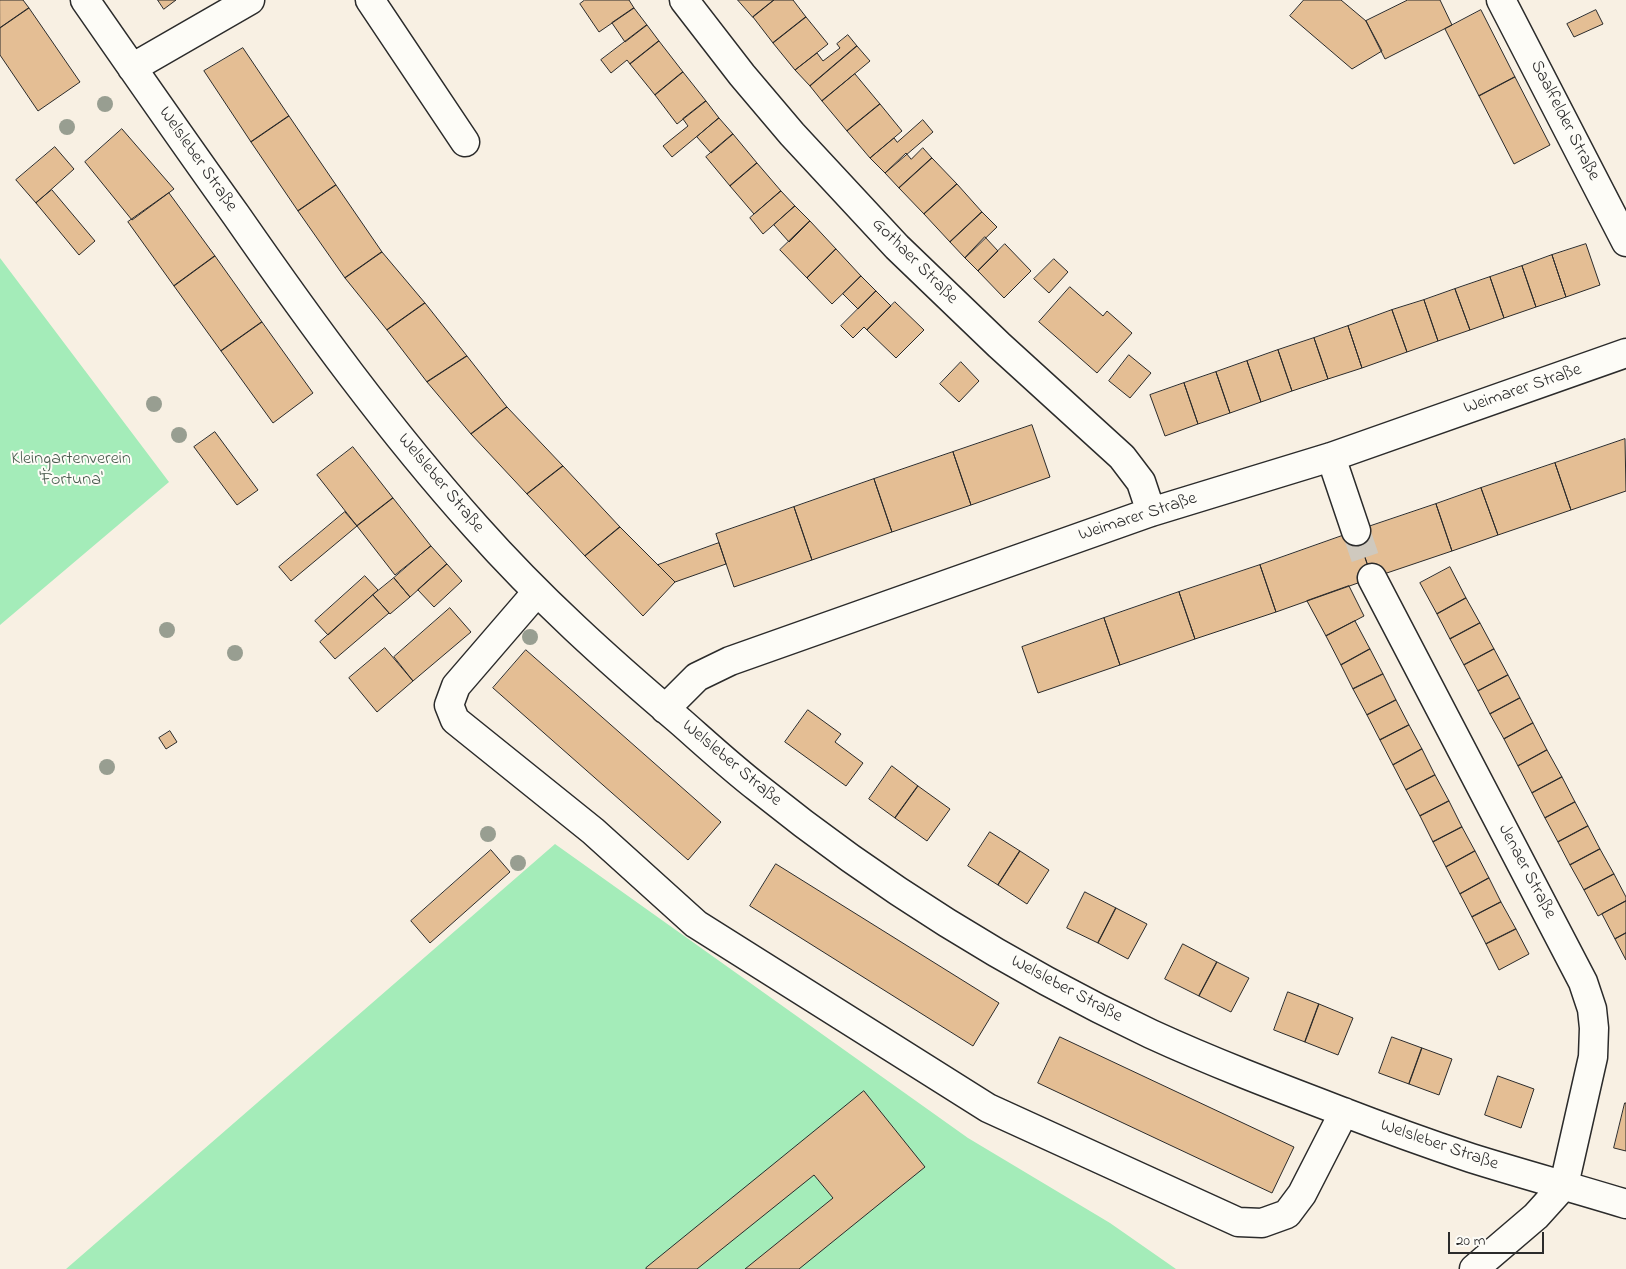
<!DOCTYPE html>
<html>
<head>
<meta charset="utf-8">
<style>
	body { margin:0 }
	#map { position:relative; width:1626px; height:1269px; overflow:hidden; background:#f8f0e3; font-family:"Indie Flower",sans-serif }
	canvas { display:block }
	.scale { position:absolute; left:1448px; top:1232px; width:96px; height:22px; box-sizing:border-box; border:2px solid #2b2b2b; border-top:0; padding-left:6px; font-size:15px; line-height:18px; white-space:nowrap; color:#2b2b2b; -webkit-text-stroke:4px #fdfcf7; paint-order:stroke }
</style>
</head>
<body>
<div id="map">
<canvas width="1626" height="1269"></canvas>
<div class="scale">20 m</div>
</div>
<script>
const ctx = document.querySelector('canvas').getContext('2d');
ctx.lineJoin = 'round';
function paint(path, color) { ctx.fillStyle = color; ctx.fill(path, 'evenodd'); }
function strokePath(path, color, width, dash) { ctx.strokeStyle = color; ctx.lineWidth = width; ctx.lineCap = dash ? 'butt' : 'round'; ctx.setLineDash(dash || []); ctx.stroke(path); }
function drawText(font, color, halo, rows, align = 'center') {
  ctx.font = font + ' "Indie Flower",sans-serif'; ctx.lineWidth = 4; ctx.setLineDash([]); ctx.textBaseline = 'middle'; ctx.strokeStyle = halo; ctx.fillStyle = color; for (const [text, x, y, turn = 0] of rows) {
    ctx.save(); ctx.translate(x, y); ctx.rotate((+turn || 0) * Math.PI / 180); ctx.textAlign = isNaN(turn) ? turn : align; if (halo) ctx.strokeText(text, 0, 0); ctx.fillText(text, 0, 0); ctx.restore();
  }
}
const green = new Path2D(`
	M0,258L169,482L0,625Z
	M555,844L968,1138L1110,1223L1176,1269H66Z`);
const building = new Path2D(`
	M0,0H23L29,8L0,28Z
	M158,0H176L164,9Z
	M585,0H629L634,8L599,32L580,4Z
	M738,0H774L753,17Z
	M774,0H793L806,17L773,43L753,17Z
	M1304,0H1341L1366,21L1382,51L1352,69L1290,16Z
	M1408,0H1440L1452,25L1385,59L1366,21Z
	M29,8L80,82L38,111L0,55V28Z
	M634,8L647,25L625,42L612,23Z
	M1481,10L1515,77L1479,96L1445,29Z
	M1596,10L1603,24L1574,37L1567,24Z
	M806,17L828,44L795,70L773,43Z
	M647,25L659,41L630,64L627,60L611,73L601,60Z
	M848,35L857,46L810,86L795,70L817,53L823,61L840,48L837,44Z
	M659,41L683,72L655,95L630,64Z
	M857,46L870,61L822,101L810,86Z
	M243,48L289,116L251,142L204,71Z
	M683,72L706,101L677,124L655,95Z
	M855,74L880,104L847,131L822,101Z
	M1515,77L1550,145L1514,164L1479,96Z
	M706,101L719,118L672,157L663,146L688,126L683,119Z
	M880,104L902,131L870,158L847,131Z
	M289,116L336,185L298,211L251,142Z
	M719,118L733,134L711,153L697,137Z
	M923,120L933,132L885,173L870,158L894,138L897,142Z
	M122,129L174,189L132,220L85,162Z
	M733,134L757,163L730,186L706,157Z
	M55,147L74,169L36,203L16,180Z
	M923,148L932,158L899,188L885,173L906,153L911,159Z
	M932,158L957,184L924,214L899,188Z
	M757,163L781,191L754,214L730,186Z
	M957,184L982,212L950,242L924,214Z
	M336,185L382,252L345,278L298,211Z
	M52,190L95,241L79,255L36,203Z
	M781,191L795,206L763,234L750,218Z
	M169,193L215,256L174,286L128,222Z
	M795,206L810,221L789,242L774,225Z
	M982,212L997,227L965,258L950,242Z
	M810,221L836,249L807,278L780,250Z
	M985,237L998,251L978,271L965,258Z
	M1005,244L1031,271L1004,298L978,271Z
	M1586,244L1600,285L1566,297L1552,255Z
	M836,249L861,276L832,304L807,278Z
	M382,252L425,303L387,330L345,278Z
	M1552,255L1566,297L1536,307L1522,266Z
	M215,256L262,322L221,351L174,286Z
	M1054,259L1068,272L1049,293L1034,279Z
	M1522,266L1536,307L1504,318L1490,277Z
	M861,276L876,291L858,309L843,294Z
	M1490,277L1504,318L1470,330L1455,289Z
	M1070,287L1103,316L1107,311L1132,333L1097,373L1039,322Z
	M1455,289L1470,330L1438,341L1424,300Z
	M876,291L891,306L867,330L864,327L853,338L841,326Z
	M1424,300L1438,341L1407,352L1392,310Z
	M895,302L924,330L896,358L867,330Z
	M425,303L467,356L427,382L387,330Z
	M1392,310L1407,352L1362,368L1348,326Z
	M262,322L313,393L273,423L221,351Z
	M1348,326L1362,368L1328,379L1314,338Z
	M1314,338L1328,379L1292,391L1278,350Z
	M1278,350L1292,391L1261,402L1247,361Z
	M1129,355L1151,373L1130,398L1109,381Z
	M467,356L507,407L471,434L427,382Z
	M1247,361L1261,402L1230,413L1216,372Z
	M961,362L979,381L959,402L940,384Z
	M1216,372L1230,413L1198,424L1184,383Z
	M1184,383L1198,424L1165,436L1150,395Z
	M507,407L563,466L527,494L471,434Z
	M1032,425L1050,477L971,505L953,452Z
	M215,432L258,490L237,505L194,447Z
	M1625,439L1626,491L1571,510L1555,463Z
	M353,447L393,498L357,526L317,475Z
	M953,452L971,505L892,532L874,479Z
	M1555,463L1571,510L1498,535L1481,488Z
	M563,466L620,527L585,556L527,494Z
	M874,479L892,532L812,560L794,507Z
	M1481,488L1498,535L1452,551L1436,504Z
	M393,498L431,546L395,575L357,526Z
	M1436,504L1452,551L1372,578L1356,531Z
	M794,507L812,560L734,587L716,534Z
	M345,512L357,526L291,581L279,567Z
	M620,527L675,582L643,616L585,556Z
	M1356,531L1372,578L1276,612L1260,565Z
	M719,543L726,564L675,582L658,565Z
	M431,546L447,564L410,597L394,578Z
	M447,564L462,581L434,607L418,590Z
	M1260,565L1276,612L1195,639L1179,592Z
	M1450,567L1466,598L1437,614L1420,583Z
	M365,576L378,590L328,635L315,621Z
	M394,578L410,597L390,614L373,595Z
	M1349,586L1364,616L1326,636L1307,601Z
	M1179,592L1195,639L1120,665L1104,618Z
	M373,595L389,613L335,659L320,642Z
	M1466,598L1480,623L1450,639L1437,614Z
	M450,608L471,632L413,681L394,657Z
	M1104,618L1120,665L1038,693L1022,647Z
	M1355,621L1370,649L1341,665L1326,636Z
	M1480,623L1494,649L1464,665L1450,639Z
	M385,648L413,681L377,712L349,678Z
	M1370,649L1383,674L1353,689L1341,665Z
	M1494,649L1508,675L1478,691L1464,665Z
	M526,650L721,822L688,860L493,688Z
	M1383,674L1396,700L1367,715L1353,689Z
	M1508,675L1520,698L1490,714L1478,691Z
	M1520,698L1533,723L1504,739L1490,714Z
	M1396,700L1409,725L1380,740L1367,715Z
	M808,710L841,734L835,742L863,763L846,786L785,742Z
	M1533,723L1547,750L1518,766L1504,739Z
	M1409,725L1422,749L1393,765L1380,740Z
	M170,731L177,742L166,749L159,738Z
	M1422,749L1435,775L1406,790L1393,765Z
	M1547,750L1562,777L1532,793L1518,766Z
	M892,766L918,786L895,818L869,799Z
	M1435,775L1449,801L1420,816L1406,790Z
	M1562,777L1575,802L1545,818L1532,793Z
	M918,786L950,809L927,841L895,818Z
	M1449,801L1462,827L1433,842L1420,816Z
	M1575,802L1588,826L1558,842L1545,818Z
	M1588,826L1600,849L1570,865L1558,842Z
	M1462,827L1475,851L1446,867L1433,842Z
	M990,832L1020,851L998,885L968,866Z
	M1600,849L1614,874L1584,890L1570,865Z
	M491,850L510,872L430,943L411,921Z
	M1020,851L1049,870L1027,904L998,885Z
	M1475,851L1489,878L1460,894L1446,867Z
	M776,864L999,1003L973,1046L750,906Z
	M1614,874L1626,897V901L1598,916L1584,890Z
	M1489,878L1501,902L1472,917L1460,894Z
	M1085,892L1116,908L1098,943L1067,928Z
	M1626,901V933L1615,939L1602,914Z
	M1501,902L1516,929L1486,944L1472,917Z
	M1116,908L1147,924L1128,959L1098,943Z
	M1516,929L1529,954L1499,970L1486,944Z
	M1626,933V960L1615,939Z
	M1183,944L1217,962L1199,996L1165,979Z
	M1217,962L1249,978L1231,1012L1199,996Z
	M1288,992L1319,1004L1305,1042L1274,1030Z
	M1319,1004L1353,1018L1338,1055L1305,1042Z
	M1060,1037L1294,1147L1272,1193L1038,1083Z
	M1392,1037L1422,1048L1409,1084L1379,1073Z
	M1422,1048L1452,1059L1439,1095L1409,1084Z
	M1498,1076L1534,1089L1521,1128L1485,1115Z
	M864,1091L925,1167L799,1269H745L833,1198L814,1175L697,1269H646V1268Z
	M1625,1103H1626V1151L1614,1148Z`);
const minorTunnel = new Path2D(`
	M1356,531L1372,578`);
const minor = new Path2D(`
	M85,0C135,72 185,144 236,215C311,323 388,429 476,527C539,598 609,661 681,722C706,744 731,767 758,788C878,885 1011,968 1151,1034C1212,1062 1275,1086 1338,1110C1382,1127 1426,1143 1471,1158C1522,1174 1574,1188 1626,1204
	M370,0L465,142
	M684,0L742,75L792,134L897,247L999,345L1122,457L1141,482L1151,512
	M1501,0L1626,242
	M132,68L250,0
	M1331,457L1356,531
	M1372,578L1583,982L1592,1009L1594,1028L1593,1057L1564,1185L1536,1216L1474,1269
	M537,592L456,686L449,705L455,720L593,831L696,924L988,1108L1238,1222L1262,1223L1287,1214L1302,1194L1344,1112
	M665,709L697,677L730,661L1151,512L1331,457L1626,353`);
const trees = [
	[105,104],
	[67,127],
	[154,404],
	[179,435],
	[167,630],
	[530,637],
	[235,653],
	[107,767],
	[488,834],
	[518,863]
];
const streetNames = [
	["Saalfelder Straße",1564,121,63],
	["Welsleber Straße",197,160,55],
	["Gothaer Straße",914,262,45],
	["Weimarer Straße",1523,390,-19],
	["Welsleber Straße",440,484,50],
	["Weimarer Straße",1138,518,-18],
	["Welsleber Straße",731,764,40],
	["Jenaer Straße",1526,872,62],
	["Welsleber Straße",1066,990,28],
	["Welsleber Straße",1439,1146,19]
];
const parkNames = [
	["Kleingartenverein",71,460],
	["'Fortuna'",71,481]
];
paint(green, '#a4ecb9');
paint(building, '#e4be94');
strokePath(building, '#2b2b2b', 1);
strokePath(minorTunnel, '#cfc9be', 28, [28, 14]);
strokePath(minor, '#2b2b2b', 31);
strokePath(minor, '#fdfcf7', 28);
ctx.fillStyle = '#989e91';
for (const [x, y] of trees) { ctx.beginPath(); ctx.arc(x, y, 8, 0, 2 * Math.PI); ctx.fill(); }
drawText('18px', '#2b2b2b', '#fdfcf7', streetNames);
drawText('18px', '#495b4e', '#fdfcf7', parkNames);
</script>
</body>
</html>
